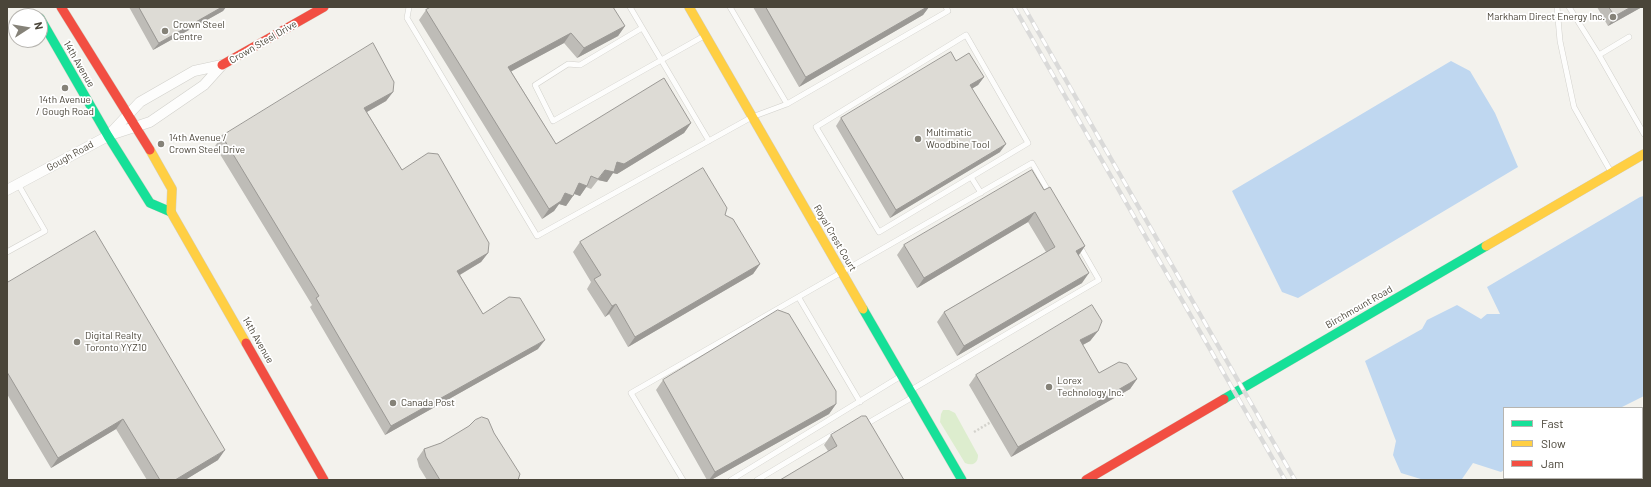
<!DOCTYPE html>
<html>
<head>
<meta charset="utf-8">
<style>
	body { margin:0 }
	#map { position:relative; width:1651px; height:487px; overflow:hidden; background:#f3f2ed; font-family:Barlow,sans-serif }
	canvas { display:block }
	.frame { position:absolute; inset:0; border:8px solid #4a4539; pointer-events:none }
	.legend { position:absolute; left:1503px; top:407px; width:140px; height:72px; box-sizing:border-box; background:#fff; border:1px solid #b7b5b0; margin:0; padding:5px 7px; list-style:none; font-size:12px; color:#4a4539 }
	.legend li { display:flex; align-items:center; gap:8px; height:20px }
	.legend b { width:20px; border:1px solid #b7b5b0 }
	.north { position:absolute; left:8px; top:8px; width:40px; height:40px; box-sizing:border-box; background:#fff; border:1px solid #b7b5b0; border-radius:50%; rotate:78deg; font-size:11px; font-weight:700; line-height:16px; text-align:center; color:#4a4539 }
	.north::after { content:''; display:block; margin:auto; width:14px; height:18px; background:#858278; clip-path:polygon(50% 0,100% 100%,50% 72%,0 100%) }
</style>
</head>
<body>
<div id="map">
<canvas width="1651" height="487"></canvas>
<div class="frame"></div>
<ul class="legend">
<li><b style="height:5px;background:#16e098"></b>Fast</li>
<li><b style="height:5px;background:#ffcf43"></b>Slow</li>
<li><b style="height:5px;background:#f24e42"></b>Jam</li>
</ul>
<div class="north">N</div>
</div>
<script>
const ctx = document.querySelector('canvas').getContext('2d');
ctx.lineJoin = 'round';
function paint(path, color) { ctx.fillStyle = color; ctx.fill(path, 'evenodd'); }
function strokePath(path, color, width, dash) { ctx.strokeStyle = color; ctx.lineWidth = width; ctx.lineCap = dash ? 'butt' : 'round'; ctx.setLineDash(dash || []); ctx.stroke(path); }
function drawText(font, color, halo, rows, align = 'center') {
  ctx.font = font + ' Barlow,sans-serif'; ctx.lineWidth = 3.5; ctx.setLineDash([]); ctx.textBaseline = 'middle'; ctx.strokeStyle = halo; ctx.fillStyle = color; for (const [text, x, y, turn = 0] of rows) {
    ctx.save(); ctx.translate(x, y); ctx.rotate((+turn || 0) * Math.PI / 180); ctx.textAlign = isNaN(turn) ? turn : align; if (halo) ctx.strokeText(text, 0, 0); ctx.fillText(text, 0, 0); ctx.restore();
  }
}
const green = new Path2D(`
	M943,410H949L955,413L978,455C978,464 972,466 965,463L940,422L941,414Z`);
const water = new Path2D(`
	M1451,61L1470,71L1495,113L1518,167L1298,298L1282,292L1232,191Z
	M1644,196V396L1620,408H1504V470L1501,472L1473,463L1462,479L1459,480H1424L1401,473L1393,455L1396,441L1365,361L1422,329L1427,320L1457,305L1481,319L1487,314H1500L1487,287L1640,197Z`);
const path = new Path2D(`
	M974,432L991,422`);
const lane = new Path2D(`
	M409,7L407,18L537,236L752,117L787,104
	M630,7L709,141
	M730,7L787,104L948,11L946,7
	M1557,7L1560,41L1574,107L1611,172
	M1569,7L1599,55L1644,134
	M642,28L580,65L568,64L535,85L553,121L704,36
	M966,35L1028,143L879,232L816,127Z
	M1599,55L1629,37
	M971,177L981,193
	M7,252L45,231L18,184
	M799,298L860,402
	M911,390L1099,280L1079,245
	M864,423H868L913,397
	M683,480L631,393L1032,163L1050,194
	M731,480L901,376
	M757,480L834,434`);
const street = new Path2D(`
	M110,135L150,122L204,85L222,65
	M7,190L108,136L140,102L194,71L222,65`);
const fast = new Path2D(`
	M40,18L108,136L150,203L171,212
	M863,309L962,480
	M1224,399L1486,246`);
const slow = new Path2D(`
	M689,7L863,309
	M150,150L172,189L171,212L246,343
	M1486,246L1644,154`);
const jam = new Path2D(`
	M61,7L150,150
	M222,65L324,7
	M246,343L324,480
	M1086,480L1224,399`);
const rail = new Path2D(`
	M1014,7L1285,480
	M1024,7L1295,480`);
const wall = new Path2D(`
	M129,7H226L223,11L153,50Z
	M753,7H929L923,15L799,87Z
	M1597,7H1642L1608,26Z
	M426,10L625,26L618,36L577,58L564,43L511,71L556,144L691,123L684,133L617,174L613,173L607,182L598,180L591,189L586,187L580,196L574,194L566,206L559,204L554,211L542,219L419,20Z
	M956,61L984,77L978,85L972,88L1000,152L890,218L836,126L841,118Z
	M393,92L386,101L367,112L402,170L488,253L481,262L460,275L483,314L538,349L385,435L310,307L312,305L215,146L222,136Z
	M1044,190L1085,246L1079,255L1082,283L957,356L937,322L944,312L1046,252L1028,222L917,288L897,255L904,245Z
	M725,215L760,264L753,274L628,347L609,314L605,317L587,289L591,282L573,252L580,242Z
	M7,283L218,460L185,480H147L116,429L51,468L7,394Z
	M1098,331L1090,341L1083,345L1099,373L1137,379L1130,389L1011,457L969,385L976,375Z
	M663,380L836,404L829,414L711,480H707L656,390Z
	M494,433L518,480H427L419,467L417,459L424,449Z
	M831,435L904,480L828,451L824,445Z`);
const shadedWall = new Path2D(`
	M222,7H226L223,11L153,50L159,43Z
	M927,7H929L923,15L799,87L806,77Z
	M1631,7H1642L1608,26L1615,16Z
	M625,26L618,36L577,58L584,48Z
	M571,33L564,43L501,77L508,67Z
	M984,77L978,85L965,93L970,85Z
	M393,92L386,101L358,117L364,108Z
	M691,123L684,133L617,174L613,173L607,182L598,180L605,170L617,162Z
	M1006,144L1000,152L890,218L896,210Z
	M579,183L587,186L580,196L572,193Z
	M565,193L573,196L566,206L559,204L554,211L542,219L549,209Z
	M1035,212L1028,222L917,288L924,278Z
	M1085,246L1078,256L1076,251Z
	M488,253L481,262L451,280L457,271Z
	M760,264L753,274L628,347L635,337Z
	M1089,273L1082,283L957,356L964,346Z
	M616,304L609,314L605,317L612,306Z
	M1098,331L1090,341L1073,350L1080,340Z
	M545,340L538,349L385,435L391,426Z
	M1137,379L1130,389L1011,457L1018,447Z
	M836,404L829,414L711,480H709L715,472Z
	M123,419L116,429L51,468L58,458Z
	M225,450L218,460L185,480H175Z`);
const building = new Path2D(`
	M139,7H222L159,43Z
	M431,7H613L625,26L584,48L571,33L508,67L556,144L664,78L691,123L624,164L617,162L614,172L605,170L598,179L591,176L587,186L579,183L573,196L565,193L561,201L549,209L426,10Z
	M766,7H927L806,77Z
	M1609,7H1631L1615,16Z
	M373,43L394,82L393,92L364,108L402,170L428,153L438,154L489,243L488,253L457,271L483,314L509,297L520,298L545,340L391,426L316,298L319,296L222,136Z
	M951,52L956,61L969,53L984,77L970,85L1006,144L896,210L841,118Z
	M703,168L727,208L725,215L733,219L760,264L635,337L616,304L612,306L594,279L601,275L580,242Z
	M1032,170L1044,190L1050,187L1085,246L1076,251L1089,273L964,346L944,312L1055,247L1035,212L924,278L904,245Z
	M95,231L225,450L175,480H160L123,419L58,458L7,372V283Z
	M1092,305L1102,321L1098,331L1080,340L1099,373L1119,362L1127,364L1137,379L1018,447L976,375Z
	M778,310L789,314L836,391V404L715,472L663,380Z
	M862,416H866L904,480H780L837,446L831,435Z
	M482,417L488,419L494,433L520,474L518,480H440L426,457L424,449L441,443L469,426L475,420Z`);
const markers = [
	[1613,17,4,"#858278"],
	[165,31,4,"#858278"],
	[65,88,4,"#858278"],
	[918,139,4,"#858278"],
	[161,144,4,"#858278"],
	[77,342,4,"#858278"],
	[1049,387,4,"#858278"],
	[393,403,4,"#858278"]
];
const poiNames = [
	["Markham Direct Energy Inc.",1605,17,"right"],
	["Crown Steel",173,25],
	["Centre",173,37],
	["14th Avenue",65,100,"center"],
	["/ Gough Road",65,112,"center"],
	["Multimatic",926,133],
	["Woodbine Tool",926,145],
	["14th Avenue /",169,138],
	["Crown Steel Drive",169,150],
	["Digital Realty",85,336],
	["Toronto YYZ10",85,348],
	["Lorex",1057,381],
	["Technology Inc.",1057,393],
	["Canada Post",401,403]
];
const streetNames = [
	["Crown Steel Drive",263,42,-30],
	["14th Avenue",79,64,60],
	["Gough Road",70,156,-29],
	["Royal Crest Court",835,238,60],
	["Birchmount Road",1359,307,-30],
	["14th Avenue",258,340,60]
];
paint(green, '#ddedce');
paint(water, '#bfd7f0');
strokePath(lane, '#d1d0cb', 6);
strokePath(street, '#d1d0cb', 11);
strokePath(fast, '#d2d0c4', 10);
strokePath(slow, '#d2d0c4', 10);
strokePath(jam, '#d2d0c4', 10);
strokePath(path, '#d3d2cc', 2.5, [2, 2]);
strokePath(lane, '#fdfdfc', 5);
strokePath(street, '#fdfdfc', 10);
strokePath(fast, '#16e098', 9);
strokePath(slow, '#ffcf43', 9);
strokePath(jam, '#f24e42', 9);
strokePath(rail, '#dadad9', 4.5);
strokePath(rail, '#fff', 3, [9]);
paint(wall, '#bebcb7');
paint(shadedWall, '#9b9995');
paint(building, '#dddbd5');
strokePath(building, '#9b9995', 1);
for (const [x, y, r, color] of markers) { const dot = new Path2D(); dot.arc(x, y, r, 0, 2 * Math.PI); ctx.fillStyle = color; ctx.fill(dot); strokePath(dot, '#fff', 1.5); }
drawText('10px', '#4a4539', '#fff', poiNames, 'left');
drawText('10px', '#4a4539', '#fff', streetNames);
</script>
</body>
</html>
